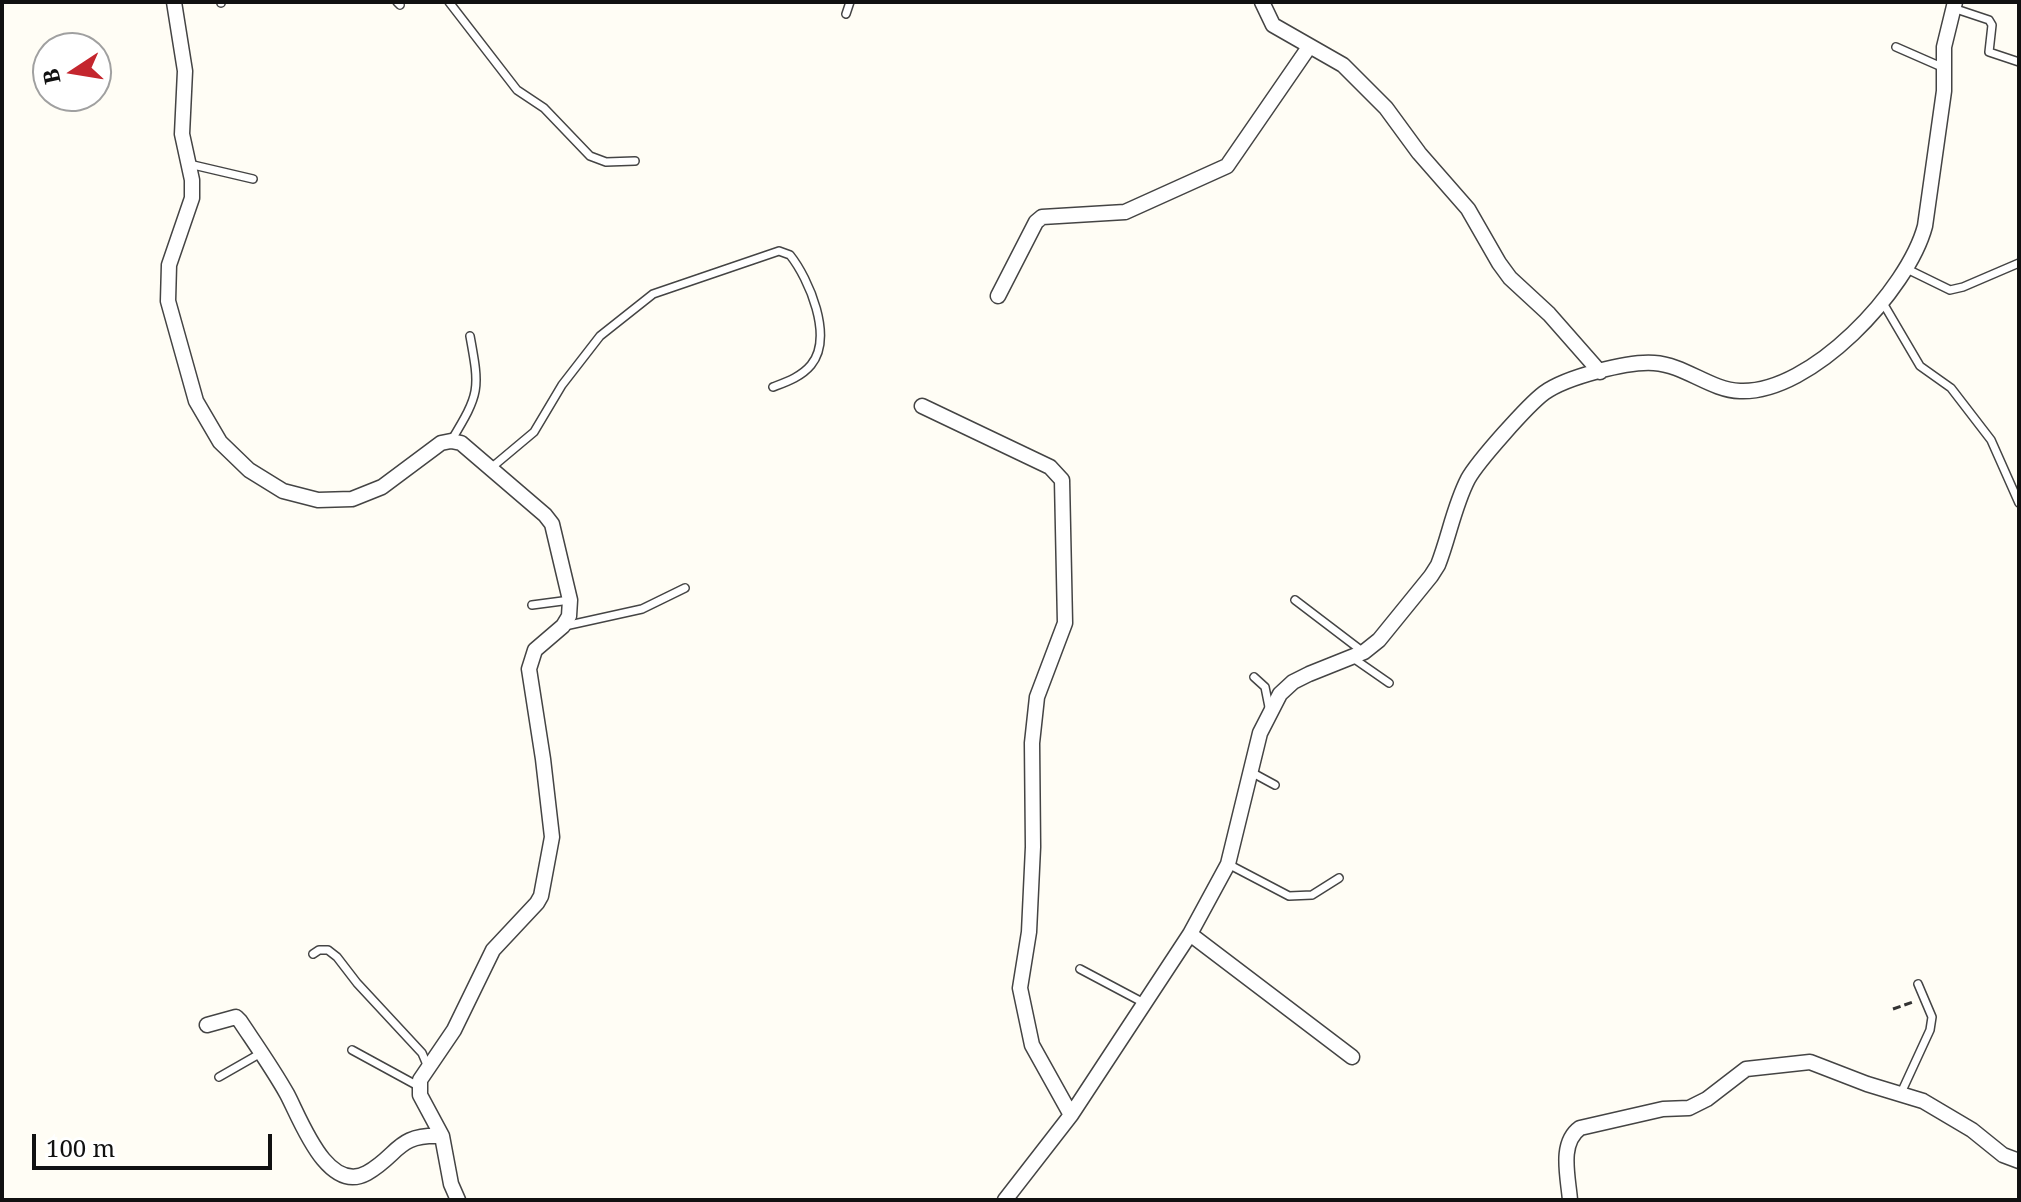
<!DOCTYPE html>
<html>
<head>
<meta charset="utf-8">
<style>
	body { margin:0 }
	#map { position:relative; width:2021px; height:1202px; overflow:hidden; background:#fffdf5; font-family:"Noto Serif",serif }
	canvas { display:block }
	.frame { position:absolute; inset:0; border:4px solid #111; pointer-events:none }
	.north { position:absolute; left:32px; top:32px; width:80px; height:80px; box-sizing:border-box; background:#fff; border:2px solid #a0a0a0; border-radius:50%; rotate:258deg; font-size:22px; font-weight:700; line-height:32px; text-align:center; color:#111 }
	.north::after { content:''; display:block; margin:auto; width:28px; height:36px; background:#c4262e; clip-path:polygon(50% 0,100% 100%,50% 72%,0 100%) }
	.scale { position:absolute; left:32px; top:1134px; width:240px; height:36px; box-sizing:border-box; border:4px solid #111; border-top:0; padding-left:10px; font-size:24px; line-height:28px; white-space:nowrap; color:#111; -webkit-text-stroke:6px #fff; paint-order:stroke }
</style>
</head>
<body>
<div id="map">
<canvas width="2021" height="1202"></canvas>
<div class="frame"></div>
<div class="north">B</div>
<div class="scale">100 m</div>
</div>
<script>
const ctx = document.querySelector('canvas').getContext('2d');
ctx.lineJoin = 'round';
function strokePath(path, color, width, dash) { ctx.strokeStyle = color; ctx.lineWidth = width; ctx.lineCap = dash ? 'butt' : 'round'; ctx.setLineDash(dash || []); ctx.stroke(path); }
const path = new Path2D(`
	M1893,1009L1913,1002`);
const service = new Path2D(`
	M397,2L400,5
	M449,2L517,90L544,108L590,156L606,162L635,161
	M221,3V2
	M1953,8L1989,20L1992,25L1989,52L2019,62
	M846,14L850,2
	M1896,47L1944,68
	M189,164L253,179
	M1907,269L1950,290L1963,287L2019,263
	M1883,303L1920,366L1951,388L1991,440L2019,503
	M451,441C480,393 480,390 470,336
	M491,468L534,432L562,385L600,336L653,294L779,251L790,255C809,279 834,337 811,365C801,377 786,382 773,387
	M1295,600L1362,651
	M532,605L570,600
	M565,626L642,609L685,588
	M1353,658L1389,683
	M1254,677L1265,687L1269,707
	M1251,772L1275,785
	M1228,864L1289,896L1312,895L1339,878
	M313,954L319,950H328L337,957L357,983L422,1053L428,1067
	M1080,969L1144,1003
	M352,1050L418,1086
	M219,1077L261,1053
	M1901,1093L1930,1030L1932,1017L1918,984`);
const minor = new Path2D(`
	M174,2L185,71L182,134L192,180V198L169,265L168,301L196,401L220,442L249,470L283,491L318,500L352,499L382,487L441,443L451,441L461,443L545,515L552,524L570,600L569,616L563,626L535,650L529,669L543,759L552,837L541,896L537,903L493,950L454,1030L420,1080V1095L442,1136L451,1184L458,1200
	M1262,2L1273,25L1343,65L1386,108L1419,153L1468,209L1499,263L1510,278L1549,314L1600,372
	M998,296L1036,222L1042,217L1125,212L1227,166L1309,47
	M922,406L1050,467L1062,480L1065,623L1037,697L1032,743L1033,847L1029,932L1020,988L1032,1045L1071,1115
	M1190,934L1352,1057
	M207,1025L236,1017L240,1021C256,1045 273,1069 287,1094C300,1118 327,1195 367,1173C400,1154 396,1134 442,1136
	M1005,1200L1071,1115L1190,934L1228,864L1260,733L1280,694L1293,682L1309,674L1364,652L1379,640L1431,576L1438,565C1449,537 1454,506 1468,479C1478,461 1528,405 1544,393C1566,377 1628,361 1654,363C1685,365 1710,390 1740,391C1811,394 1908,290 1925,226L1944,91V47L1955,2
	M1570,1200C1568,1176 1559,1143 1580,1128L1663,1109L1689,1108L1707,1099L1746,1069L1810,1062L1867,1084L1923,1101L1972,1130L2003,1155L2019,1161`);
strokePath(service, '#444', 10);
strokePath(minor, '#444', 17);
strokePath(path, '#333', 3, [8, 4]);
strokePath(service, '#fff', 7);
strokePath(minor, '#fff', 14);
</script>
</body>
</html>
